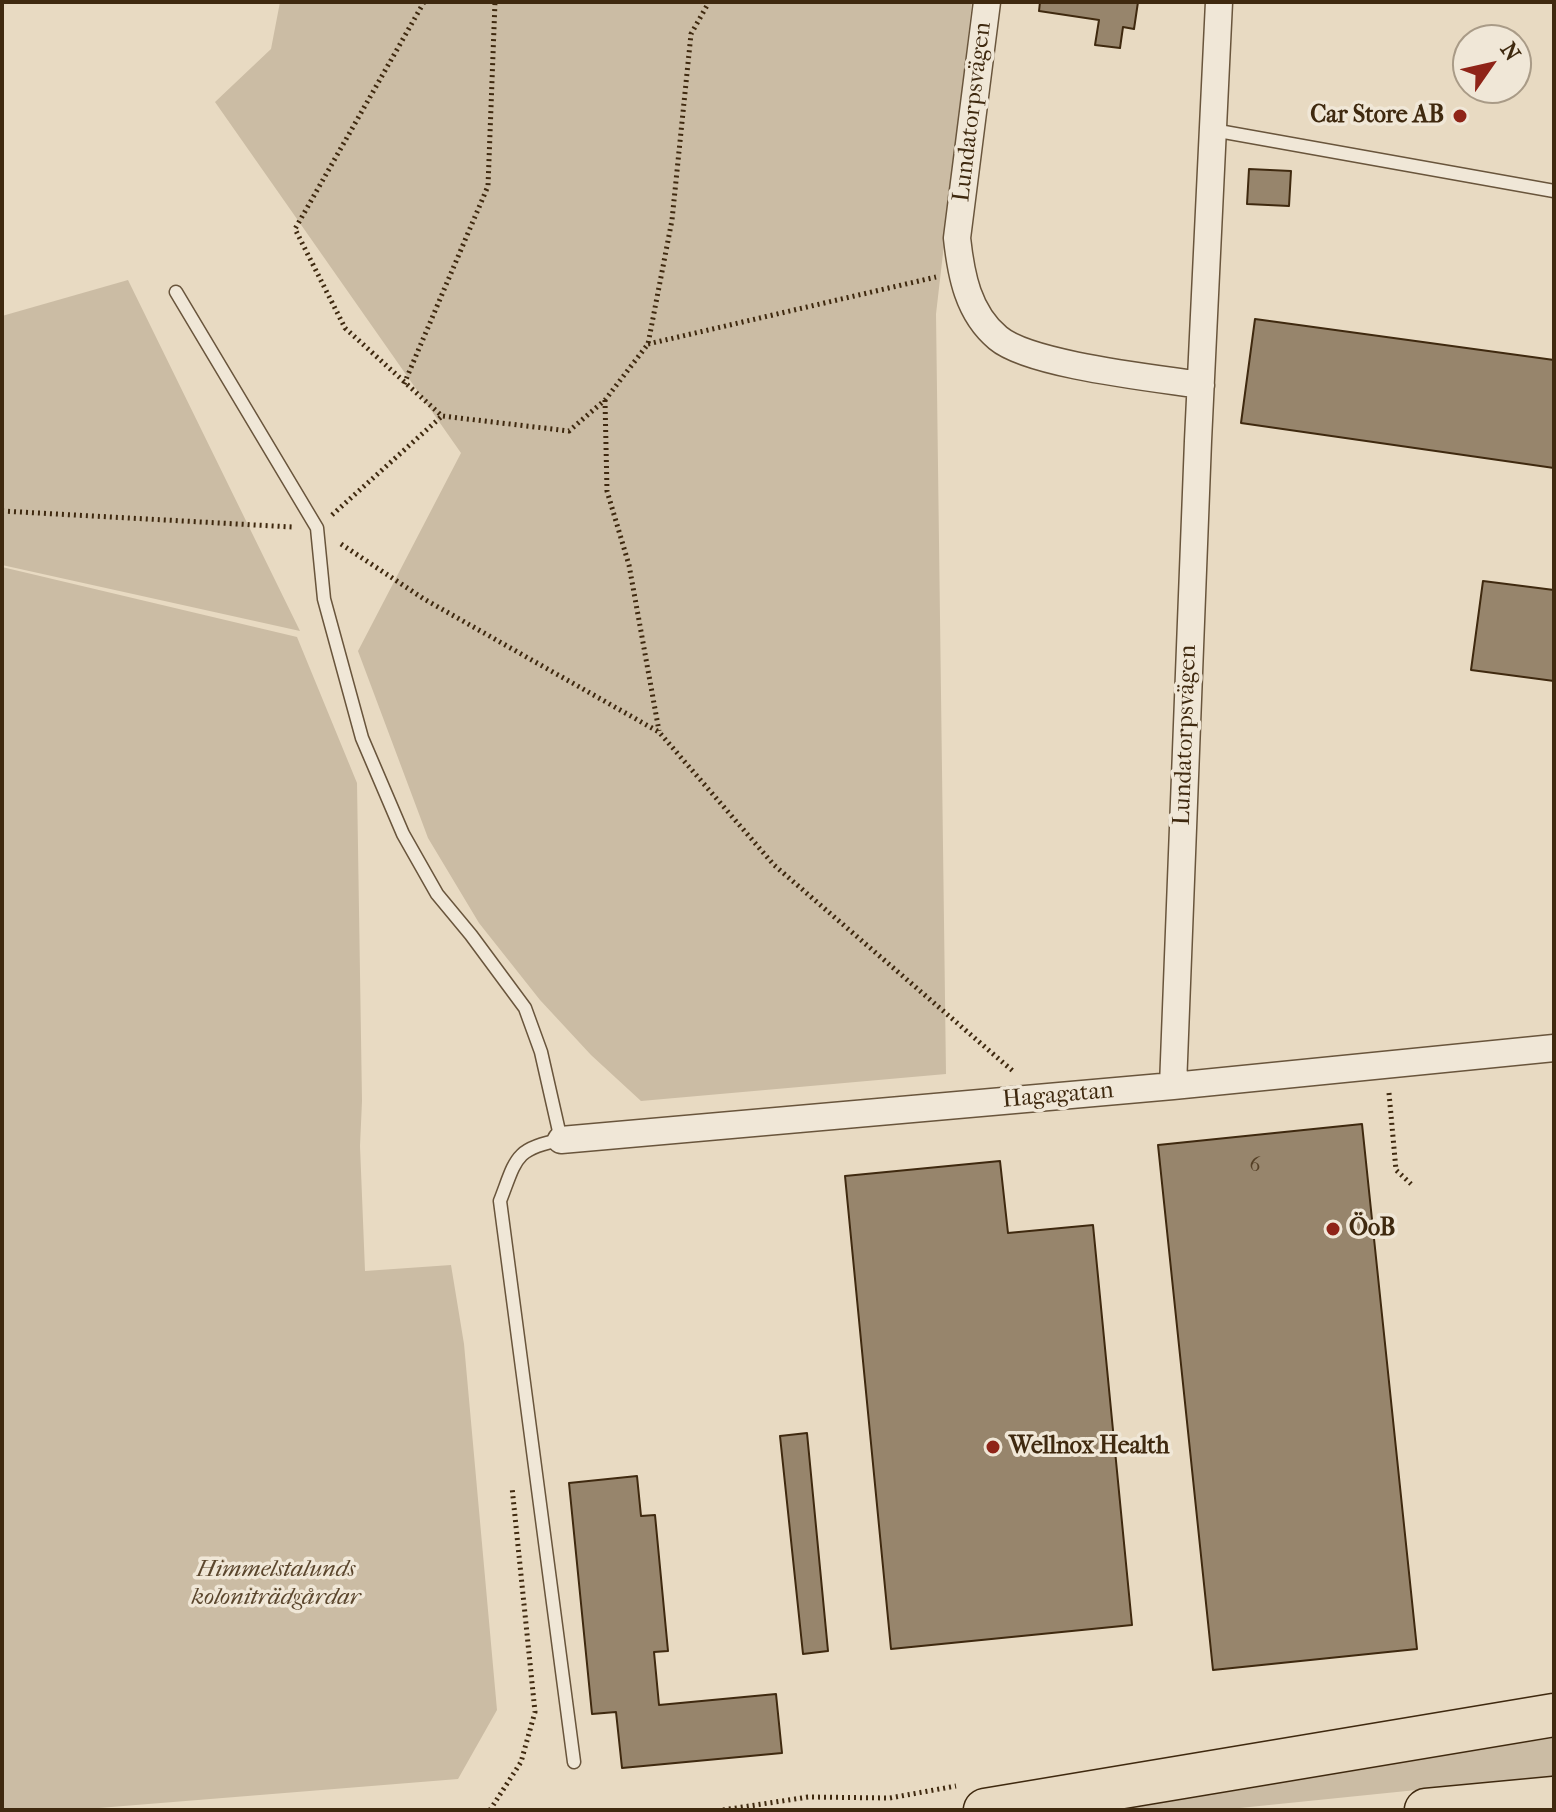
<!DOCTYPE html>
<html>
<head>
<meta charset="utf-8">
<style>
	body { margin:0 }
	#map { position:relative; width:1556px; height:1812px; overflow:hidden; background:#e8dac2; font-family:"IM FELL French Canon",serif }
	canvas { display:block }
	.frame { position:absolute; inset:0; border:4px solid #3f290f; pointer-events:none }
	.north { position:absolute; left:1452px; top:24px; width:80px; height:80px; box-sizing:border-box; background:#f0e7d7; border:2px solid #a99b87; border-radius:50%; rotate:56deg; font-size:22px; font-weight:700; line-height:32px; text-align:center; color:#3f290f }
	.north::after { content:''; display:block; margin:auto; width:28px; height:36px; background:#8f2418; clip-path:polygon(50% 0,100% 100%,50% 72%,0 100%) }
</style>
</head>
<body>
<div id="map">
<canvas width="1556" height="1812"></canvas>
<div class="frame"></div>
<div class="north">N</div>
</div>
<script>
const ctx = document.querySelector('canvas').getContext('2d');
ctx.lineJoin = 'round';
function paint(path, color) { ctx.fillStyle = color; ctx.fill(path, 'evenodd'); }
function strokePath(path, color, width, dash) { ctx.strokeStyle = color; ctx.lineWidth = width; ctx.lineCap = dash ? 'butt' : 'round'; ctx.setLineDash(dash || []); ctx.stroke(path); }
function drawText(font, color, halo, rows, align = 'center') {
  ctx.font = font + ' "IM FELL French Canon",serif'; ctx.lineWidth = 7; ctx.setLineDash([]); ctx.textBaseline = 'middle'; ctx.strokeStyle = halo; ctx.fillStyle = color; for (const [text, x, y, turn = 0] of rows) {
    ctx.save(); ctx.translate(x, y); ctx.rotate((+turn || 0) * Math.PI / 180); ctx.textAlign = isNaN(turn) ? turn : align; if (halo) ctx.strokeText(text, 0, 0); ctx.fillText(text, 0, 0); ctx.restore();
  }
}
const green = new Path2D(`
	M280,2H972L936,314L946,1074L641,1101L591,1055L540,1000L479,923L428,838L358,651L461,453L215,102L271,49Z
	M128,280L300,631L2,565V316Z
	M2,567L297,637L357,783L362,1101L360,1146L365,1271L451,1265L464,1344L497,1710L458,1779L74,1810H2Z
	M1554,1738V1776L1220,1810H1058Z`);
const building = new Path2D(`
	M1040,2H1138L1134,29L1123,27L1120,48L1095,45L1099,20L1039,11Z
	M1249,169L1291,171L1289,206L1247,204Z
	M1255,319L1554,360V468L1241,423Z
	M1483,581L1554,590V681L1471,670Z
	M1362,1124L1417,1649L1213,1670L1158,1145Z
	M1000,1161L1008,1233L1093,1225L1132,1625L891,1649L845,1176Z
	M807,1433L828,1651L803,1654L780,1436Z
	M637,1476L641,1516L655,1515L668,1651L654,1652L659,1705L776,1694L782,1753L622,1768L616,1712L592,1714L569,1483Z`);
const path = new Path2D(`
	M424,2L295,229L345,328L442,416L569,431L605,400L648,344L672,220L691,34L709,2
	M648,344L936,277
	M404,384L488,186L495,2
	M605,400L607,491L629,565L659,731
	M2,511L292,527
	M332,515L442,416
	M341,544L424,599L659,732L774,865L1014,1072
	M1389,1093L1396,1170L1411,1184
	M490,1810L521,1762L535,1712L512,1487
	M723,1810L808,1797L890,1798L956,1786`);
const service = new Path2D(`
	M1213,130L1554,191
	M176,292L317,528L324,599L362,738L403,834L437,894L471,935L525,1008L541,1052L561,1140C514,1148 516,1160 500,1201L574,1762`);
const minor = new Path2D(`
	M987,2L957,238C961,275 968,313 998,338C1030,365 1155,378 1201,385
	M1173,1086L1198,441L1219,2
	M561,1140L1173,1086L1554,1048`);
const trunk = new Path2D(`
	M985,1810L1554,1715
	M1426,1810L1554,1798`);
const markers = [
	[1460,116,8,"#8f2418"],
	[1333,1229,8,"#8f2418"],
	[993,1447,8,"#8f2418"]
];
const numberNames = [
	["6",1255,1166]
];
const streetNames = [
	["Lundatorpsvägen",973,112,-83],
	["Lundatorpsvägen",1186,735,-88],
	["Hagagatan",1058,1096,-5]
];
const poiNames = [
	["Car Store AB",1444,116,"right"],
	["ÖoB",1349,1229],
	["Wellnox Health",1009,1447]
];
const parkNames = [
	["Himmelstalunds",276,1570],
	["koloniträdgårdar",276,1598]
];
paint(green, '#cbbca4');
paint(building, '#97856c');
strokePath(building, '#3f290f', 2);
strokePath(service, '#69553c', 15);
strokePath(minor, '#69553c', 29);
strokePath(trunk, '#3f290f', 45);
strokePath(path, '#3f290f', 5, [2, 4]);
strokePath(service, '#f0e7d7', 12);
strokePath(minor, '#f0e7d7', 26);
strokePath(trunk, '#e8dac2', 42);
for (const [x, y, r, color] of markers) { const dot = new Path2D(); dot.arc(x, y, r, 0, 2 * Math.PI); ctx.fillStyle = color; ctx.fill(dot); strokePath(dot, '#f0e7d7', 3); }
drawText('20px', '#554026', null, numberNames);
drawText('24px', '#3f290f', '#f0e7d7', streetNames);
drawText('bold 24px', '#3f290f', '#f0e7d7', poiNames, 'left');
drawText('italic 24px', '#5b462d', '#f0e7d7', parkNames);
</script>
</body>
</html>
